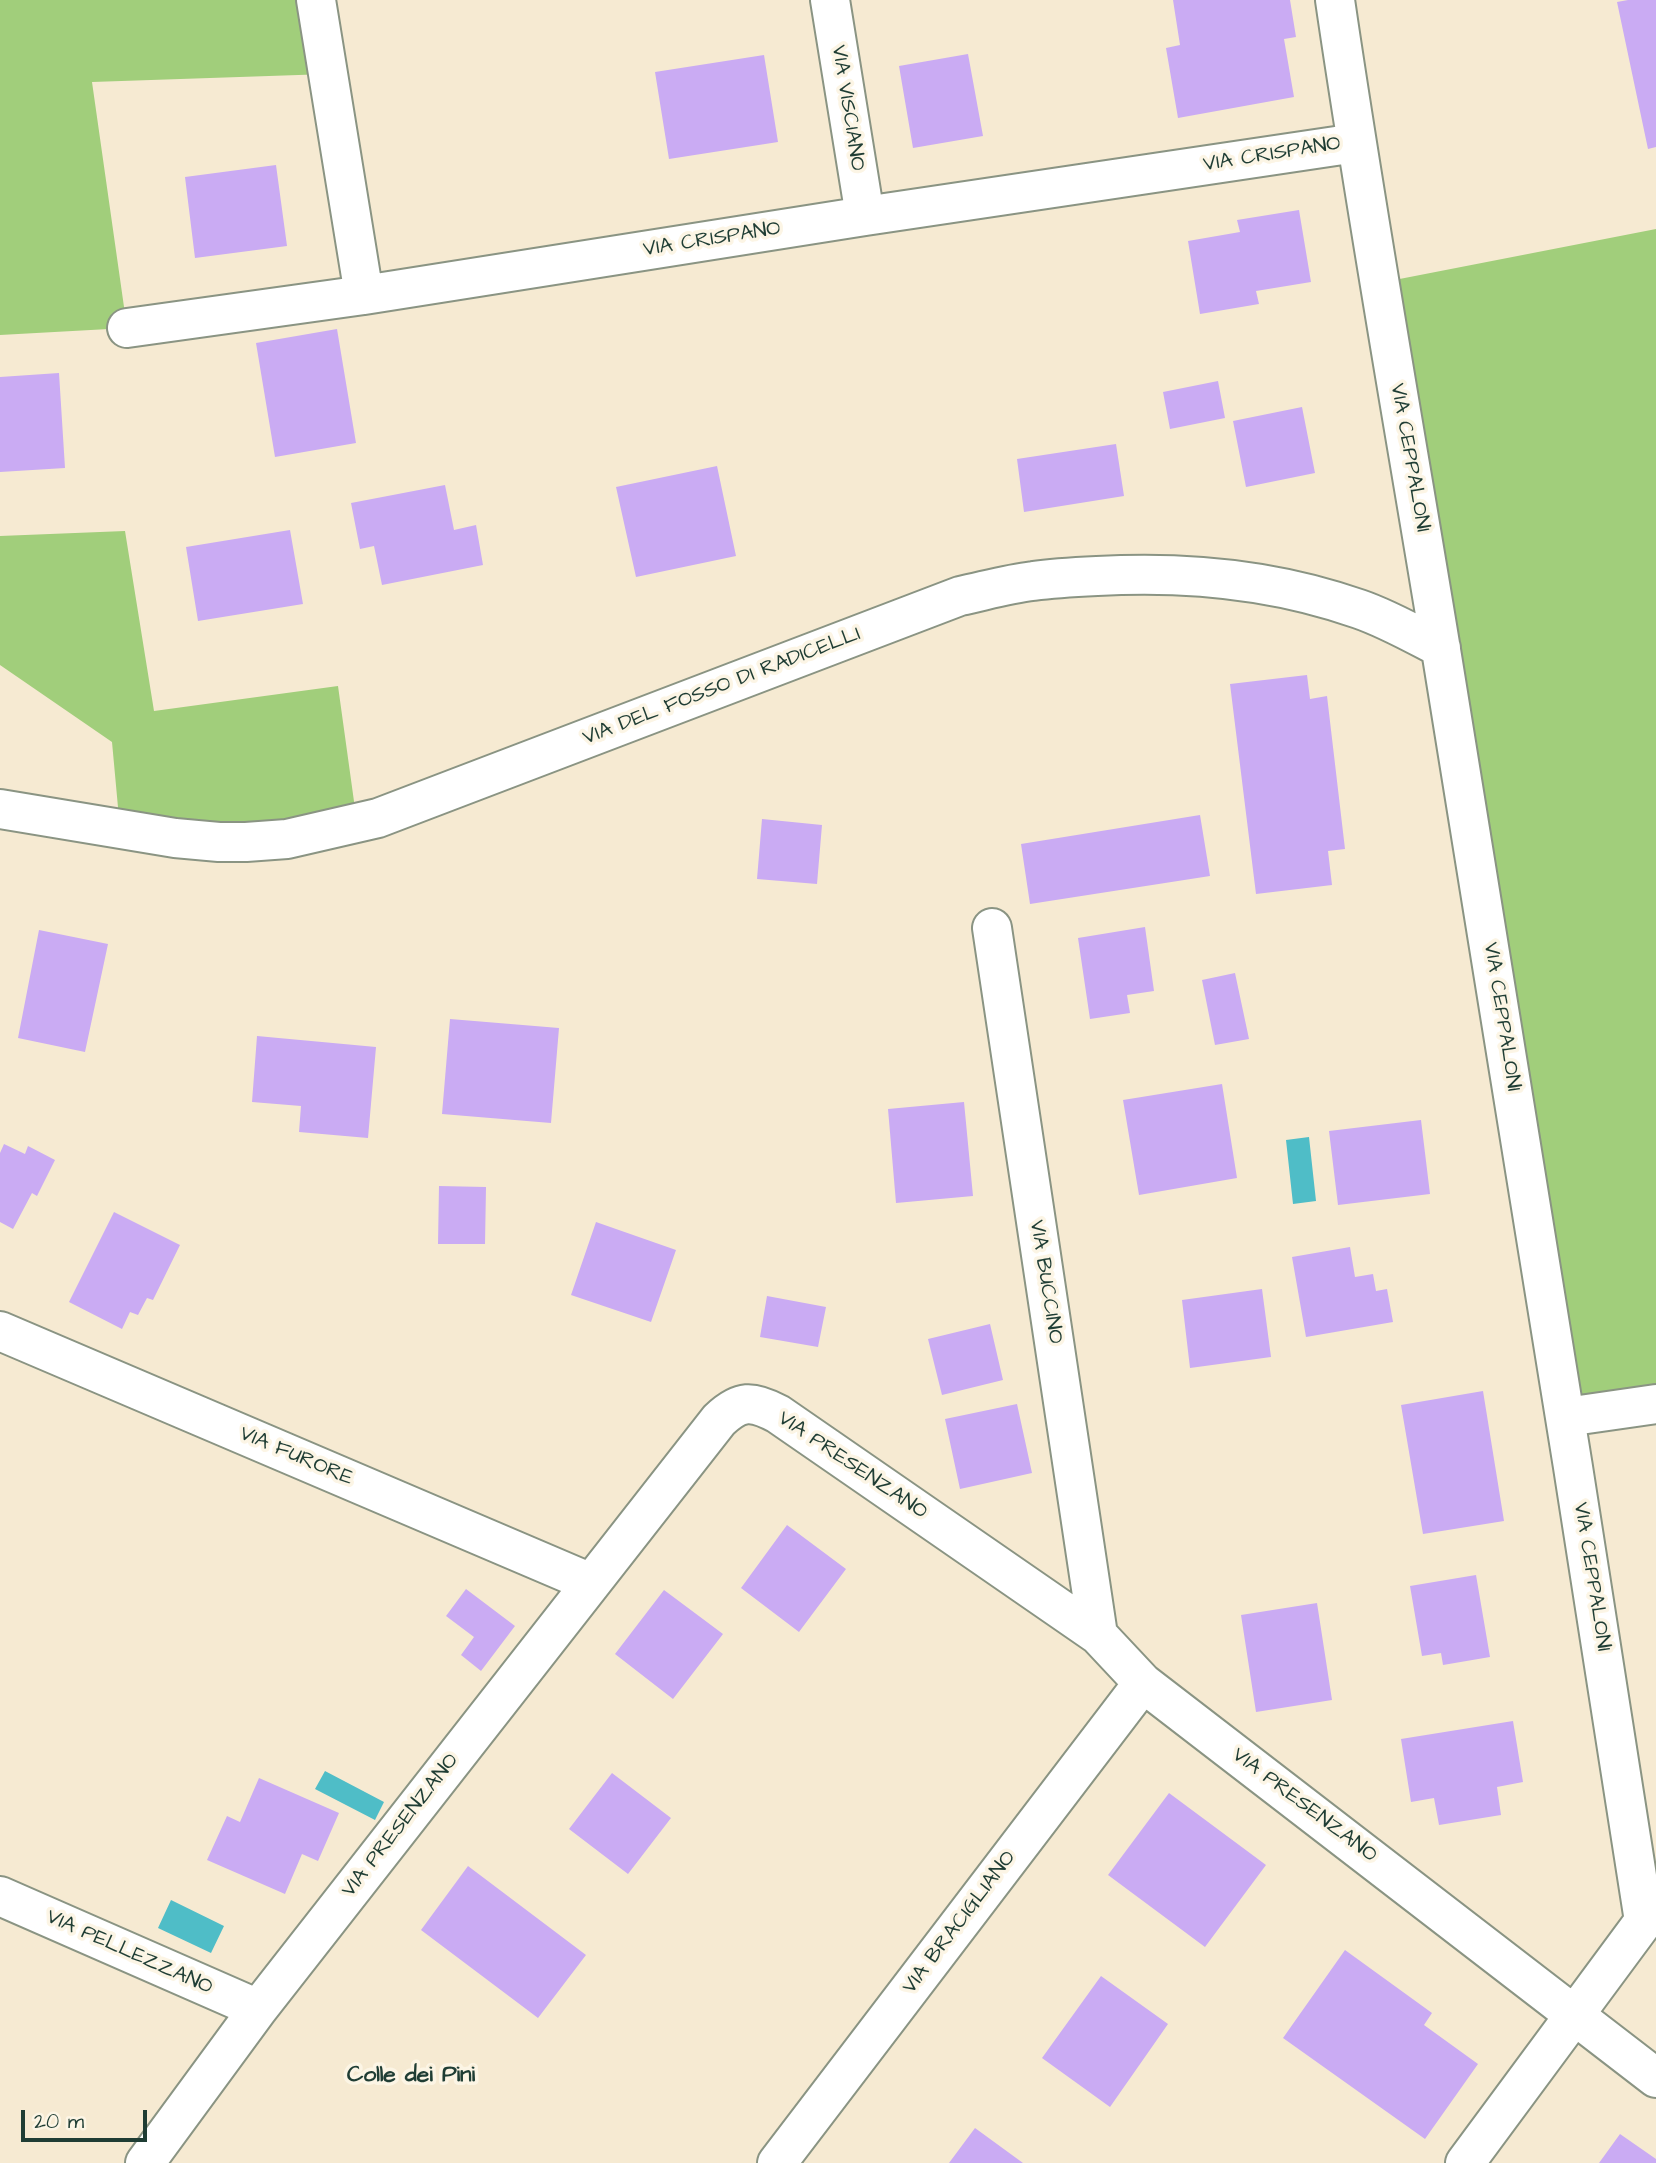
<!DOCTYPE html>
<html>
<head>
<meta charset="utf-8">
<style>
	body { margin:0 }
	#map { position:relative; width:1656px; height:2163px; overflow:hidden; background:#f6ead2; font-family:"Architects Daughter",sans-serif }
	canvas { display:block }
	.scale { position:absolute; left:21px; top:2110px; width:126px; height:32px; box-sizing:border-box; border:4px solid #1f3d34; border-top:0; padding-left:9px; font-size:21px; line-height:24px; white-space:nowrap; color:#1f3d34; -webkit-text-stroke:5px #fcf5e5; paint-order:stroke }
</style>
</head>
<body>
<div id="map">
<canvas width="1656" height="2163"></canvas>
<div class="scale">20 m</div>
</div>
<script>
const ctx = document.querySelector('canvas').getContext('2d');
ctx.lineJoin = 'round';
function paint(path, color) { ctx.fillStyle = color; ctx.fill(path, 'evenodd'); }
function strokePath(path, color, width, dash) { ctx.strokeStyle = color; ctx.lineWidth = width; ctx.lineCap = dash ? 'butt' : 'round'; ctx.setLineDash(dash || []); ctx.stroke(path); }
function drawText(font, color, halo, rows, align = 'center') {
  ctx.font = font + ' "Architects Daughter",sans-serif'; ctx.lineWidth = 7; ctx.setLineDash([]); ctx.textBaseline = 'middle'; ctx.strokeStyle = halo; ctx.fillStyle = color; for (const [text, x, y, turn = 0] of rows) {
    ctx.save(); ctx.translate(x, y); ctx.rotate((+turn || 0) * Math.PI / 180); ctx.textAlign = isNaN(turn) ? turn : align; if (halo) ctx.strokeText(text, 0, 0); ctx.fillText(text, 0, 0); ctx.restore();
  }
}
const green = new Path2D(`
	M0,0H316L328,74L92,82L127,328L0,335Z
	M1656,229V1404L1566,1417L1379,283Z
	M125,531L154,711L338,686L357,823L120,829L112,742L0,665V536Z`);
const water = new Path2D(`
	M1309,1137L1316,1201L1293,1204L1286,1140Z
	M325,1771L384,1802L375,1820L315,1789Z
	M171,1900L224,1926L211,1953L158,1928Z`);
const building = new Path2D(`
	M1173,0H1290L1296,37L1284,39L1294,97L1178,118L1166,48L1180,45Z
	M1628,0H1656V147L1648,149L1617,2Z
	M968,54L983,136L913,148L899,66Z
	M764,55L778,142L669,159L655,72Z
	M276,165L287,246L195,258L185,177Z
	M1299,210L1311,282L1256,291L1259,304L1200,314L1188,241L1240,232L1237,220Z
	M337,329L356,443L275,457L256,343Z
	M59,373L65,468L0,472V377Z
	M1218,381L1225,418L1170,429L1163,392Z
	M1302,407L1315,473L1246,487L1233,421Z
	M1116,444L1124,496L1024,512L1017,459Z
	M717,466L736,556L636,577L616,487Z
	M445,485L454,530L476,525L483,565L382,585L374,546L360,549L351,503Z
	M290,530L303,604L198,621L186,547Z
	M1307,675L1310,699L1327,696L1345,849L1328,851L1332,885L1256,894L1230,684Z
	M1200,815L1210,876L1030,904L1021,844Z
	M762,819L822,825L817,884L757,879Z
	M1145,927L1154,991L1127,995L1130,1013L1090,1019L1078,938Z
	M39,930L108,944L85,1052L18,1038Z
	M1235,973L1249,1039L1215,1045L1202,980Z
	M450,1019L559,1028L551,1123L442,1114Z
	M257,1036L376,1047L368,1138L299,1132L301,1106L252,1102Z
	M1222,1084L1237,1178L1139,1195L1123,1100Z
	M964,1102L973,1196L896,1203L888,1109Z
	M1421,1120L1430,1194L1338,1205L1329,1131Z
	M4,1144L25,1154L28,1146L55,1160L37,1196L32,1193L13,1229L0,1222V1153Z
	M439,1186L486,1187L485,1244H438Z
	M114,1212L180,1245L153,1300L147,1298L138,1315L130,1312L122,1329L69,1302Z
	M596,1222L676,1250L651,1322L571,1295Z
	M1350,1247L1355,1277L1373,1274L1376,1291L1387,1289L1393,1322L1306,1337L1292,1257Z
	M1262,1289L1271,1357L1190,1368L1182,1300Z
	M767,1296L826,1307L818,1347L760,1337Z
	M990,1324L1003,1380L942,1395L928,1339Z
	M1483,1391L1504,1521L1423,1534L1401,1405Z
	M1017,1404L1032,1473L960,1489L945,1419Z
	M787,1525L846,1569L799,1632L741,1588Z
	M1476,1575L1490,1657L1443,1665L1441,1653L1422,1656L1410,1586Z
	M466,1589L515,1626L481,1671L461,1655L474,1637L446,1616Z
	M664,1590L723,1634L673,1699L615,1654Z
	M1317,1603L1332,1700L1256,1712L1241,1615Z
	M1513,1721L1523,1782L1497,1787L1501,1815L1439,1825L1434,1798L1411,1802L1401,1739Z
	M612,1773L671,1818L628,1874L569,1829Z
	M259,1778L339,1813L318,1861L302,1854L285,1894L207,1860L227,1816L240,1822Z
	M1169,1793L1266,1865L1205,1947L1108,1875Z
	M468,1866L586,1955L538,2018L421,1930Z
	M1345,1950L1432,2013L1424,2025L1478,2064L1425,2139L1283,2038Z
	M1101,1976L1168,2024L1110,2107L1042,2058Z
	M975,2128L1023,2163H949Z
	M1620,2134L1656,2159V2163H1599Z`);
const minor = new Path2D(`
	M316,0L364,295L865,216L1356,143
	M830,0L865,216
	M1335,0C1367,219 1406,437 1442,656C1511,1077 1579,1499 1644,1921L1465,2163
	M127,328L364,295
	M0,809L175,838L219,842H246L287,839L378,818L960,596C984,591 1008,584 1033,581C1054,578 1075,577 1097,576C1186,571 1274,579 1359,609C1388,619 1414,634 1441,648
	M992,928L1098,1635
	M0,1331L591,1583
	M1566,1417L1656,1404
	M0,1896L258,2009
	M145,2163L258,2009L719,1420C740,1400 752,1400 778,1414L1098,1635L1143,1683L1656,2078
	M777,2163L1143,1683`);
const streetNames = [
	["VIA VISCIANO",847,108,81],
	["VIA CRISPANO",1272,155,-9],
	["VIA CRISPANO",712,240,-9],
	["VIA CEPPALONI",1409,458,80],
	["VIA DEL FOSSO DI RADICELLI",722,687,-21],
	["VIA CEPPALONI",1501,1017,81],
	["VIA BUCCINO",1045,1282,81],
	["VIA FURORE",296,1457,23],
	["VIA PRESENZANO",852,1466,34],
	["VIA CEPPALONI",1591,1577,81],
	["VIA PRESENZANO",1304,1806,37],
	["VIA PRESENZANO",401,1826,-52],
	["VIA BRACIGLIANO",960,1923,-53],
	["VIA PELLEZZANO",129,1953,24]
];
const neighbourhoodNames = [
	["Colle dei Pini",411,2076]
];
paint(green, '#a1ce7b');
paint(water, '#4fbdc7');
paint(building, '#caabf3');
strokePath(minor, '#8a9483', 42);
strokePath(minor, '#fff', 38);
drawText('21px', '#1f3d34', '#fcf5e5', streetNames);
drawText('bold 23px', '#1f3d34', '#fcf5e5', neighbourhoodNames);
</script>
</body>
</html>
